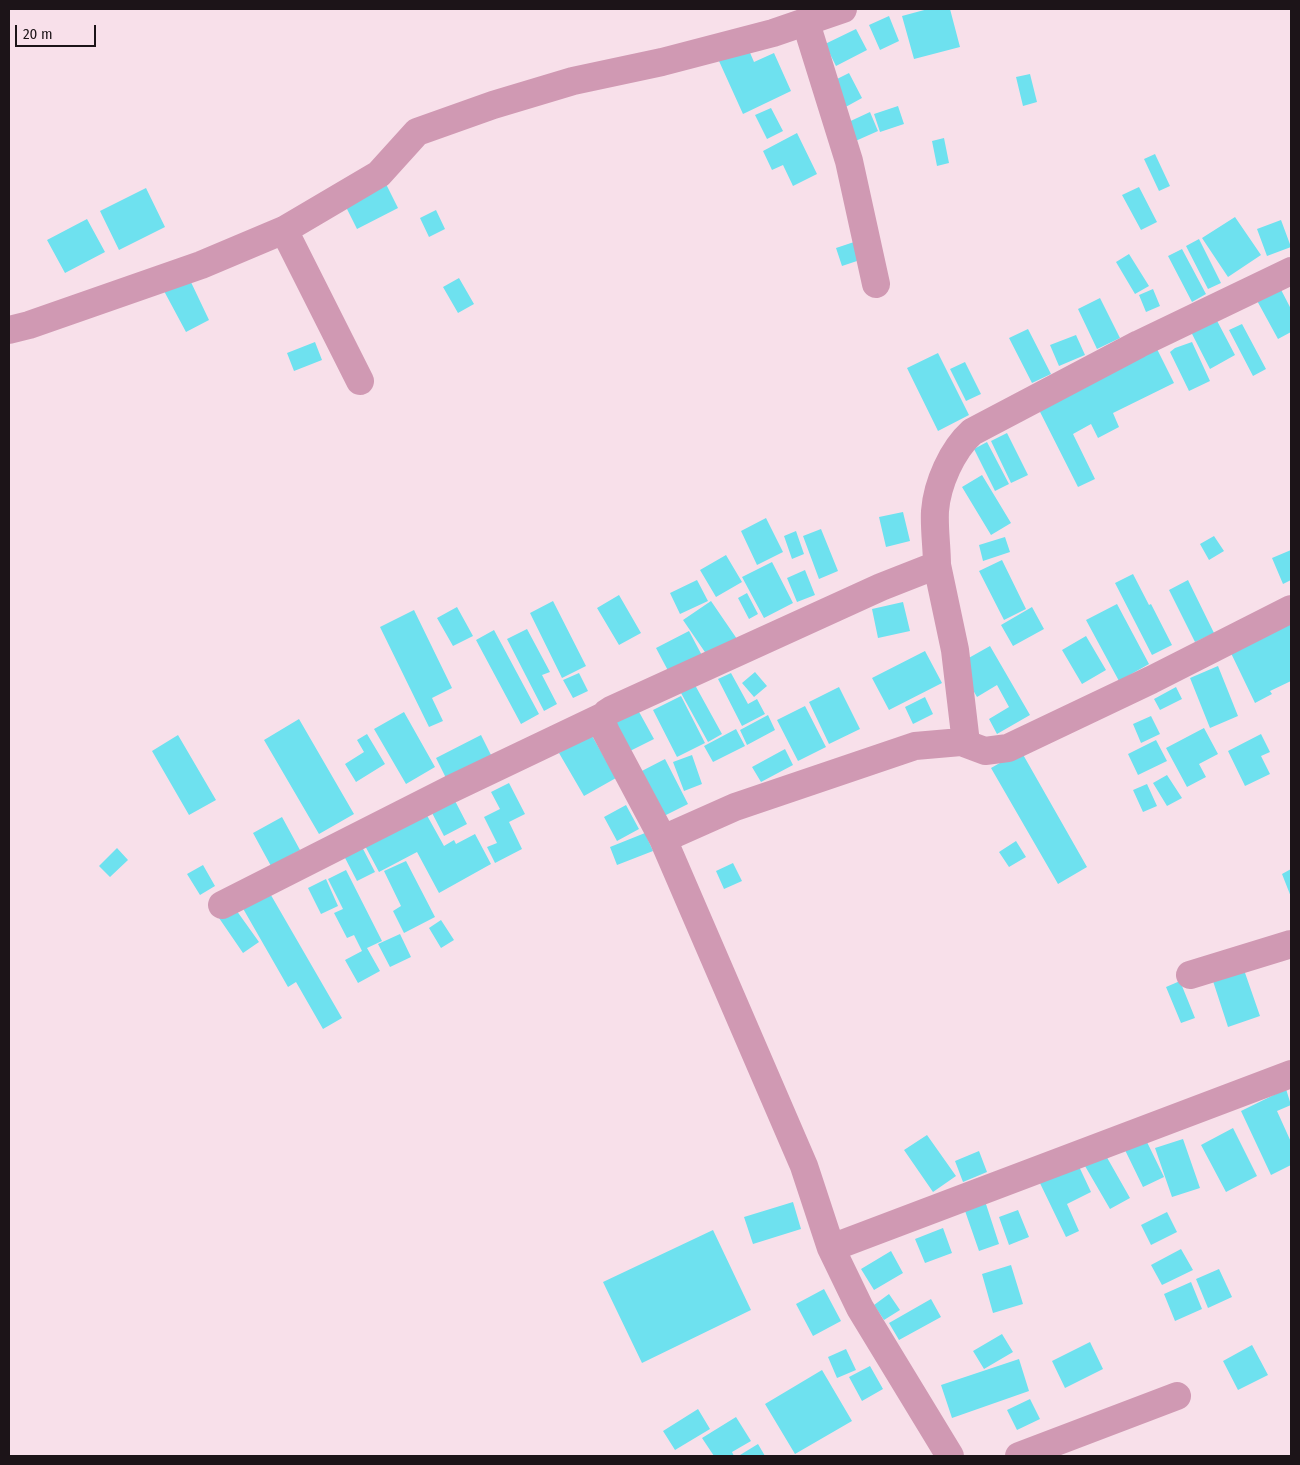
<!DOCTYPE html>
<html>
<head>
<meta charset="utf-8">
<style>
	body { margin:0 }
	#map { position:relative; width:1300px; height:1465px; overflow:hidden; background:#f8e0ea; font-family:"Fira Sans Condensed",sans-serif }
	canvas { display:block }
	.frame { position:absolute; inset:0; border:10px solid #1c1418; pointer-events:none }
	.scale { position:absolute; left:15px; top:25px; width:81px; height:22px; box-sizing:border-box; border:2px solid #1c1418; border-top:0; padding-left:6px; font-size:15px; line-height:18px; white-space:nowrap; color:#1c1418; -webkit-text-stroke:4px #f8e0ea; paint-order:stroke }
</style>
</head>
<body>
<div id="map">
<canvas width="1300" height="1465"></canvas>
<div class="frame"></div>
<div class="scale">20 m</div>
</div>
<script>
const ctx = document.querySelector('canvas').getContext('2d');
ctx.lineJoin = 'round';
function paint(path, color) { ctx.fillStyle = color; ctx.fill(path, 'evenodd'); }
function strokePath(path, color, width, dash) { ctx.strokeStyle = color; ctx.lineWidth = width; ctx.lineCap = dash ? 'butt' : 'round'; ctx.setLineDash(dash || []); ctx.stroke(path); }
const building = new Path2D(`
	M928,9H950L960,47L914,59L902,16Z
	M889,16L899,41L880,50L869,25Z
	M856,29L867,50L836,66L825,44Z
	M748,48L754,62L774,53L791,91L743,114L719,61Z
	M849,73L862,98L842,109L829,83Z
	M1030,74L1037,102L1023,106L1016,77Z
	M898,106L904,124L880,132L874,114Z
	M771,108L783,131L767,139L755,115Z
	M870,112L878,131L851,143L842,125Z
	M797,133L817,174L793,186L783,165L772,170L763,151Z
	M944,138L949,163L937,166L932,141Z
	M1155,154L1170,186L1159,191L1144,159Z
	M385,182L398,208L357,229L344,203Z
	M1139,187L1157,222L1141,230L1122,195Z
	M146,188L165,227L119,250L100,211Z
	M436,210L445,229L429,237L420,218Z
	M1235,217L1261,255L1228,277L1202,238Z
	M87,219L105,252L65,273L47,240Z
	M1281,220L1291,247L1267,256L1257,229Z
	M1199,239L1221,283L1208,289L1186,246Z
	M857,241L863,259L842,266L836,248Z
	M1182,249L1206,294L1192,302L1168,256Z
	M1129,254L1149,286L1135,294L1116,262Z
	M189,278L209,320L186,332L164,291Z
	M459,278L474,304L458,313L443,287Z
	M1278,284L1291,309V332L1278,339L1255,297Z
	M1153,289L1160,306L1146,312L1139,295Z
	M1100,298L1120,338L1097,349L1078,309Z
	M1214,315L1235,355L1210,369L1189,328Z
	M1242,324L1266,369L1253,376L1229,330Z
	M1028,329L1051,374L1032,383L1009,338Z
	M1076,335L1085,355L1059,366L1050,345Z
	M315,342L322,360L294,371L287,353Z
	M1192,342L1210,381L1189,391L1170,352L1175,348Z
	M1155,345L1174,383L1113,413L1119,427L1098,438L1091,424L1073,434L1095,479L1078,487L1036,404Z
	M938,353L969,415L938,431L907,368Z
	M965,362L981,394L966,401L950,369Z
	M1007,433L1028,475L1011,483L991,441Z
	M987,442L1009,484L995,491L974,449Z
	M982,475L1011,523L991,535L962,487Z
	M903,512L910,541L886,547L879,517Z
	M766,518L783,552L757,565L741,531Z
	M821,529L838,571L819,579L803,536Z
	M796,531L804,554L792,559L784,536Z
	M1214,536L1224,551L1209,560L1200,544Z
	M1005,537L1010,552L983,561L979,545Z
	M1291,550V580L1283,584L1272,558Z
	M726,555L742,582L716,597L700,570Z
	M1002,560L1026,609L1004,620L979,571Z
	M772,562L793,603L764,618L742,577Z
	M805,570L815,595L797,602L787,578Z
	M1133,574L1149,605L1151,604L1172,645L1152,655L1115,583Z
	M697,580L708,601L680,614L670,593Z
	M1188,580L1214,633L1195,642L1169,590Z
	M747,593L758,614L749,619L738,598Z
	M619,595L641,633L619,645L597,608Z
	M553,601L586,666L562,678L530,613Z
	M711,601L737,639L709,658L683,620Z
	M903,602L910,631L878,638L872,609Z
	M1117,604L1149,664L1119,681L1086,620Z
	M457,607L473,636L453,646L437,618Z
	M1032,607L1044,629L1013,646L1001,625Z
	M414,610L452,688L432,698L443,721L429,727L380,627Z
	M1291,623V681L1270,691L1272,694L1255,703L1229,649Z
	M527,629L550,672L542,675L557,704L544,711L507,639Z
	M494,630L539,714L521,724L476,640Z
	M689,631L706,663L673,680L656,648Z
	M1086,636L1106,670L1082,684L1062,650Z
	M990,646L1030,715L997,734L989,719L1009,707L997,685L977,697L958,664Z
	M925,651L942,683L889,710L872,678Z
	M1218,666L1238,716L1210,728L1190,678Z
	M755,672L767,686L754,697L742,683Z
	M579,673L588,691L573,698L563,680Z
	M731,673L748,704L757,699L765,714L742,726L718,679Z
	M695,685L722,734L708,742L681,693Z
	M839,687L860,729L829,744L809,702Z
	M1176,687L1182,699L1160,710L1154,699Z
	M681,696L705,743L677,757L653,710Z
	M925,697L933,714L913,724L905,707Z
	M805,706L826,747L798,761L777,720Z
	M638,710L654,739L626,753L611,724Z
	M404,712L435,767L406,784L374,729Z
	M768,715L775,730L747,745L740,730Z
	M1151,716L1160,734L1141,743L1133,724Z
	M299,719L354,814L319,834L264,740Z
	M1204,728L1218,754L1199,764L1206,777L1187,787L1166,748Z
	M736,729L745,746L713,762L704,746Z
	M367,734L385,764L356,782L345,764L364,752L357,740Z
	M591,734L616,778L584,796L559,753Z
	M1261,734L1270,752L1261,756L1270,774L1245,786L1228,751Z
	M178,735L216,800L189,815L152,751Z
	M481,735L491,755L446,778L436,758Z
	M1156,740L1167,761L1138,775L1128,754Z
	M785,749L793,765L761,782L752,767Z
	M1021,751L1087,867L1058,884L991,768Z
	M692,755L702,784L684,791L673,762Z
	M665,759L688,804L658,819L636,774Z
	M1167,775L1182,798L1167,806L1153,783Z
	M509,783L525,814L509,822L522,849L495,863L487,847L497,843L484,817L500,809L491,792Z
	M1147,784L1157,806L1143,812L1133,790Z
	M453,797L467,824L444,836L430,809Z
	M626,805L639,829L617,841L604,817Z
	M424,810L444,846L454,840L456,844L475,834L491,864L439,893L417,852L379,872L363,842Z
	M282,817L300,850L271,866L253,833Z
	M645,833L653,851L617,865L610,847Z
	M1016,841L1026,857L1009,867L999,852Z
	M361,845L375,872L357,881L343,854Z
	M117,848L128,860L110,877L99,866Z
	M406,861L435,917L404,933L393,911L401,906L384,871Z
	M733,863L742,881L724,889L716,871Z
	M203,865L215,886L200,895L187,874Z
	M1291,869V897L1282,874Z
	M346,870L382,941L367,948L380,971L358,983L345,960L362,951L354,935L347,938L334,913L343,909L328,879Z
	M326,879L338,906L321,914L308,888Z
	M268,890L342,1018L323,1029L296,982L288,987L241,905Z
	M234,907L259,942L243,953L219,918Z
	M441,920L454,940L441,948L429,928Z
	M400,934L411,957L390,967L378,944Z
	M1243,967L1260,1016L1228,1027L1212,978Z
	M1180,981L1195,1018L1181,1023L1166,987Z
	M1286,1089L1291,1105L1277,1111L1291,1142V1165L1271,1175L1241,1111Z
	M1233,1128L1257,1176L1226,1192L1201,1145Z
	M927,1135L956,1176L933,1192L904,1150Z
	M1183,1139L1200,1188L1172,1197L1155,1148Z
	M1146,1140L1164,1177L1143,1187L1125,1150Z
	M979,1151L987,1172L963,1182L955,1161Z
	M1105,1154L1130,1198L1110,1209L1085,1166Z
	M1075,1158L1091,1192L1067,1204L1079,1231L1066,1237L1037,1177Z
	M985,1201L999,1244L979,1251L964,1208Z
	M793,1202L801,1229L753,1244L744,1217Z
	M1018,1210L1029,1237L1009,1245L999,1217Z
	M1167,1212L1177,1232L1151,1245L1141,1225Z
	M943,1228L952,1253L925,1263L915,1239Z
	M713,1230L751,1310L642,1363L603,1282Z
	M1181,1249L1193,1270L1162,1285L1151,1265Z
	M891,1251L903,1273L874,1290L861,1269Z
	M1011,1265L1023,1304L993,1313L982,1274Z
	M1219,1269L1232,1297L1208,1308L1196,1279Z
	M1191,1282L1202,1309L1175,1321L1164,1294Z
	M824,1289L841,1321L813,1336L796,1304Z
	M889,1294L900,1310L884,1320L874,1305Z
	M931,1299L941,1317L899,1340L889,1323Z
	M1002,1334L1013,1352L984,1369L973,1351Z
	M1090,1342L1103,1369L1065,1388L1052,1361Z
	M1252,1345L1268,1375L1238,1390L1223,1361Z
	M846,1349L856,1370L837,1378L828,1357Z
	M1019,1359L1029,1391L952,1418L941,1385Z
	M870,1366L883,1389L862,1401L849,1377Z
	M822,1370L852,1421L795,1454L765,1404Z
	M1030,1399L1040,1419L1017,1430L1007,1410Z
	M698,1409L710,1429L675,1450L663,1431Z
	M736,1417L751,1441L732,1452L734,1456H714L702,1438Z
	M758,1444L765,1456H741L740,1455Z`);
const minor = new Path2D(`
	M806,23L849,161L876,284
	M284,230L360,381
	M9,330L29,325L201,265L284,230L379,174L417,132L493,105L573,81L662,62L773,33L843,9
	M937,565L955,650L966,743
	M663,839L735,807L915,746L961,742L985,751L1008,748L1151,680L1291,609
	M222,905L451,789L602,717
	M1190,975L1291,944
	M831,1248L1291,1074
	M950,1456L860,1308L831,1248L804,1166L663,839L606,732C601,721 600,716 611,710L881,587L937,565C937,548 934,528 935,511C937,484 952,450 972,432L1139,344L1291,271
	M1019,1456L1177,1396`);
paint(building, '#6ee1ef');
strokePath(minor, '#d099b3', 28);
</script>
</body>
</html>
